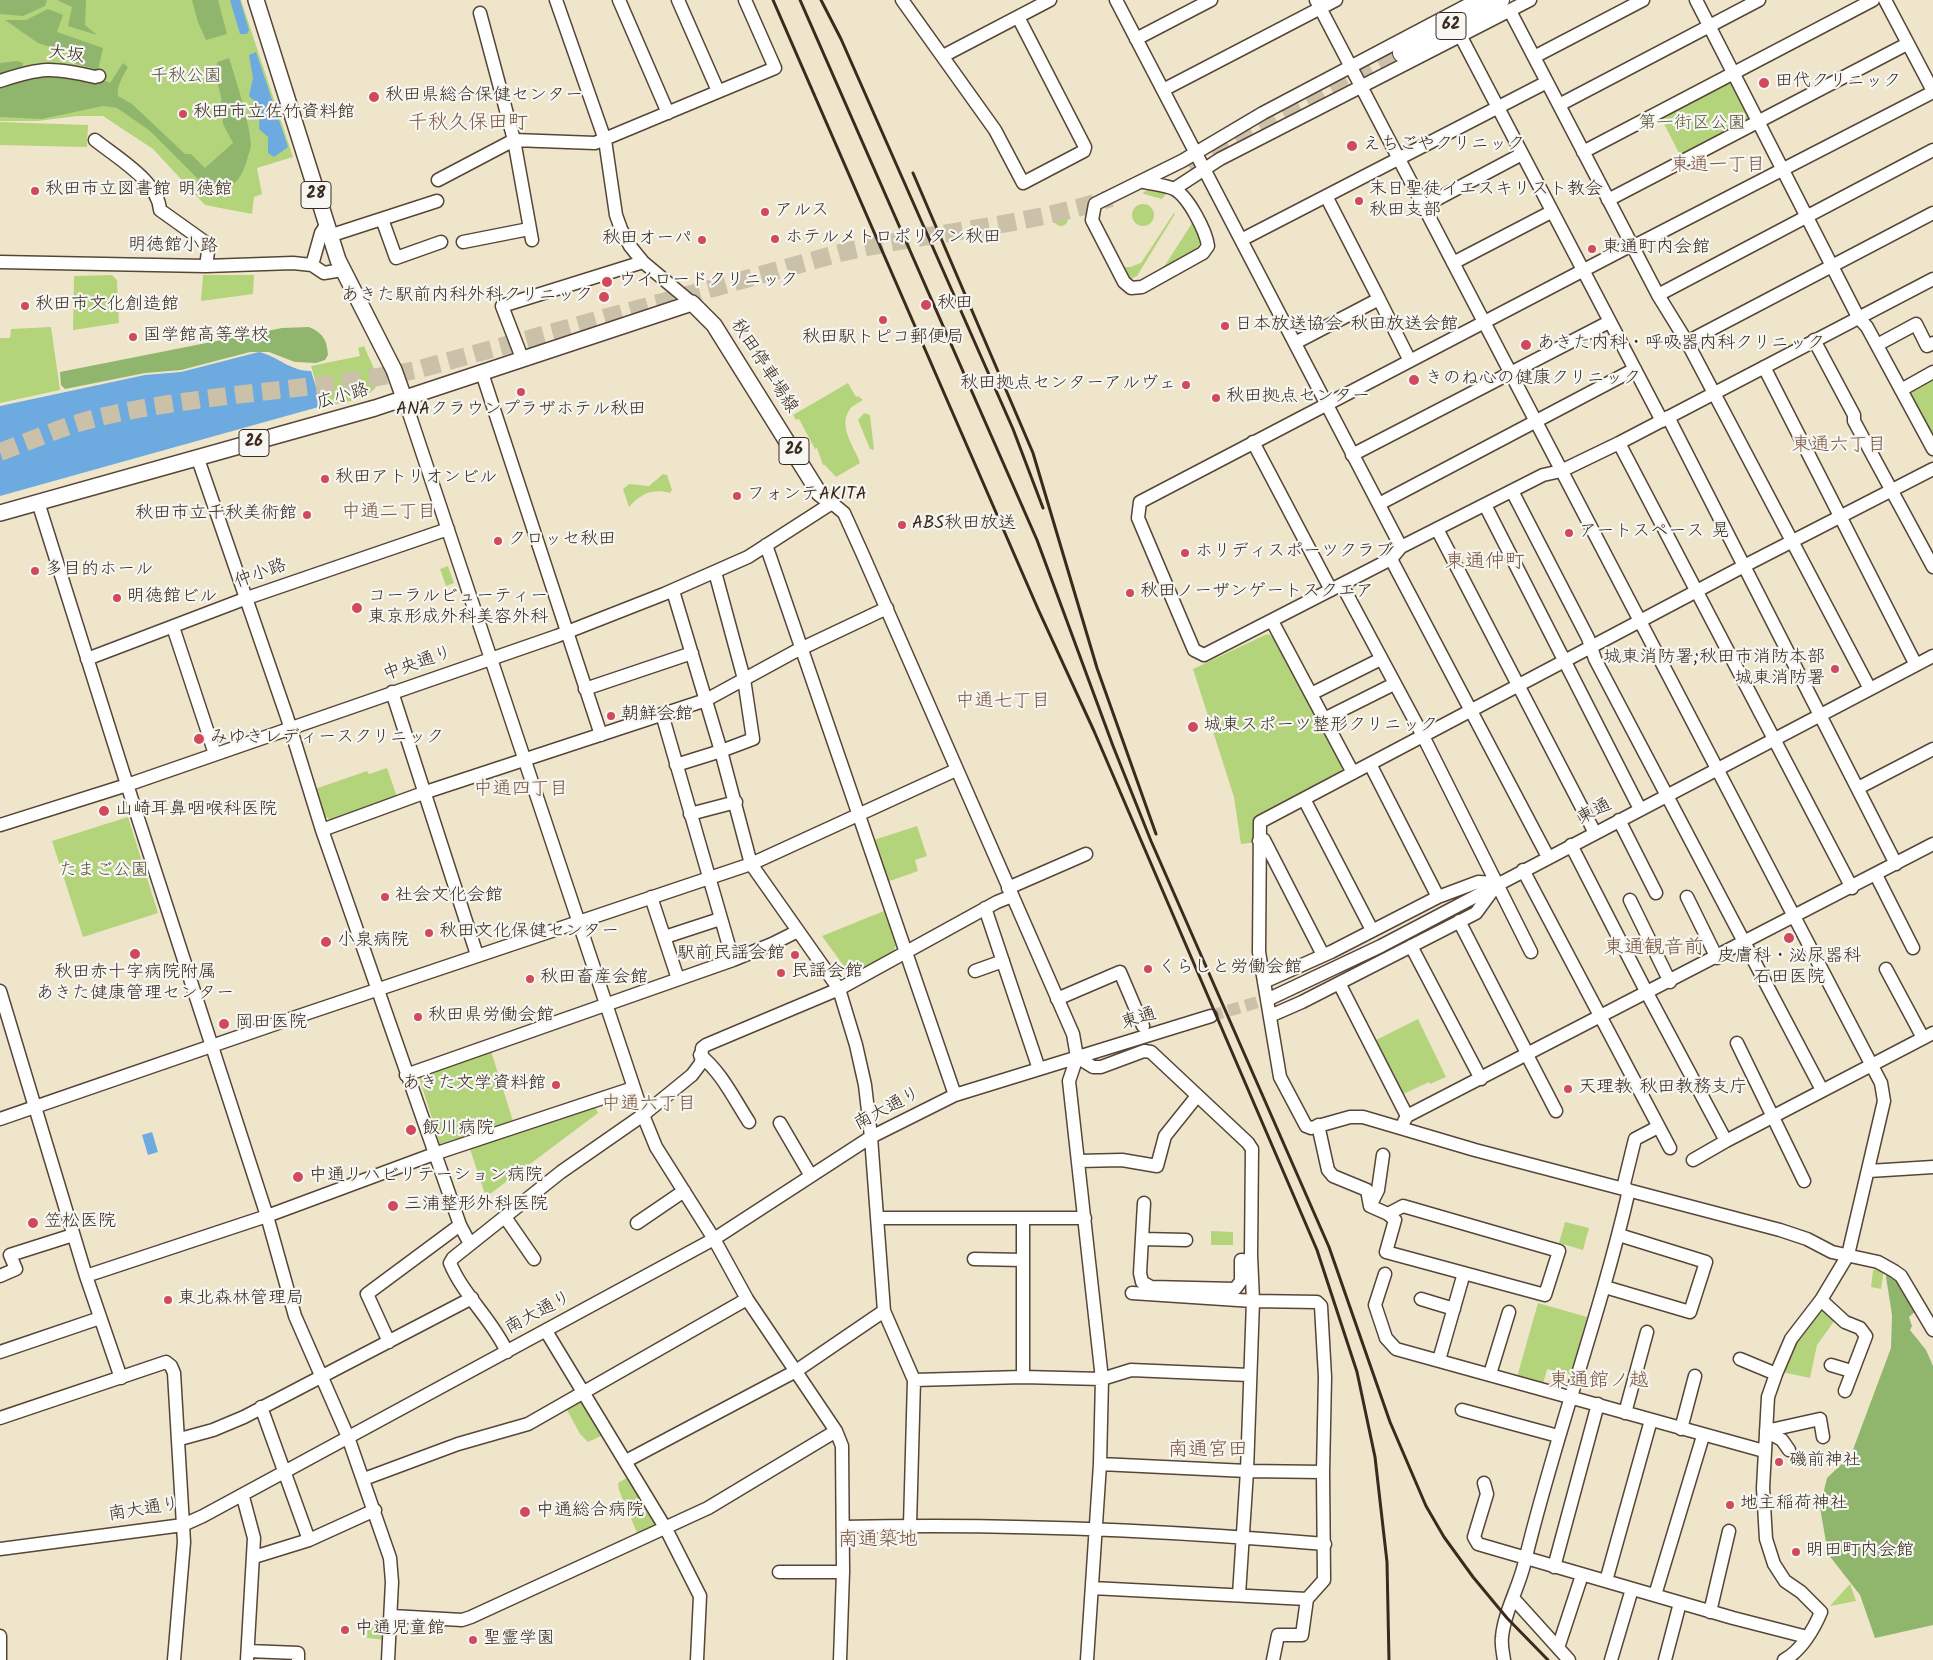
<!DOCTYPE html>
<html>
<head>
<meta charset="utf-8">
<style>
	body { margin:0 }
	canvas { display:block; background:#efe5cb }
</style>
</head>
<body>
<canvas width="1933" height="1660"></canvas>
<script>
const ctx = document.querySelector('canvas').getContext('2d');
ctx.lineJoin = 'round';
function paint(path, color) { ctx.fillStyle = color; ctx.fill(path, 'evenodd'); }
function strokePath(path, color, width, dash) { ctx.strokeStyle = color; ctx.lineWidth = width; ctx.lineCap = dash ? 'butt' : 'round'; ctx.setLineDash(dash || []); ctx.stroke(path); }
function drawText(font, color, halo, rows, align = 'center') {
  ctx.font = font + ' Kalam,"Klee One",sans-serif'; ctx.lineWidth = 4.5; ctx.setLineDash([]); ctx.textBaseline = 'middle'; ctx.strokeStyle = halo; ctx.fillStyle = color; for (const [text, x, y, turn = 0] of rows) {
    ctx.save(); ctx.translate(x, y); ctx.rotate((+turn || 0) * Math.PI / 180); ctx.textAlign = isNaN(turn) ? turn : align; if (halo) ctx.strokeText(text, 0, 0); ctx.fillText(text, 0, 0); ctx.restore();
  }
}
const green = new Path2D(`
	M0,0H241L293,157L257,168L262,194L254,197L252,214L205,205L153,149L103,116H77L38,121H0Z
	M1722,83L1731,84L1749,117L1746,124L1681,157L1659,114Z
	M0,122L88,125L87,147L0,145Z
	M1155,188L1163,189L1166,194L1162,199L1144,194L1143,192Z
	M1132 215a11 11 0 1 1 22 0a11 11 0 1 1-22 0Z
	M1054 219a7 7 0 1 1 14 0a7 7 0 1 1-14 0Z
	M1174,213L1175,214L1137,276L1131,279L1127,277L1120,267H1130L1141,263Z
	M1194,220L1201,238L1198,249L1162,270Z
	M112,275L117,280L119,323L73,330L74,276Z
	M203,275H254L253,294L201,301Z
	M51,327L60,390L0,403V338H10L11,329Z
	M364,346L379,380C376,399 339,403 323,407L311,366L360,356L358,348Z
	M1933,376V439L1909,394L1911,388Z
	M848,383L856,397L858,396L863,400C859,403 853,405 850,409C837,427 855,447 860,463L836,477L825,465H823L817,448L815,449L799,419L796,420L793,415Z
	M864,413L870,415L874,450L870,449L858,420Z
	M663,474L667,475L672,490L670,493C653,488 640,494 629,507L623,489L629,484L649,486Z
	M448,566L454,583L446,586L440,569Z
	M1267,634L1275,637L1343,766L1340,773L1269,812L1257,842L1241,844L1234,797L1193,669Z
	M387,768L397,797L331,820L324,816L315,789L367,771L369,774Z
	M128,817L158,913L83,937L52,841Z
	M917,826L927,856L915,860L918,871L887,882L874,840Z
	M884,911L896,945L893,952L851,976L822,936Z
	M1418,1019L1446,1077L1430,1084L1429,1082L1399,1096L1372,1042Z
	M491,1051L513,1121L440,1144L418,1074Z
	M593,1102L598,1113L486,1197L469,1146Z
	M1565,1222L1589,1228L1583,1250L1559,1243Z
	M1211,1231L1233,1232V1245H1211Z
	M1876,1268L1884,1269L1881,1289L1871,1287L1873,1271Z
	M1538,1303L1587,1317L1571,1375L1547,1369L1543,1384L1517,1377Z
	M1821,1307L1835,1320L1817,1345L1810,1378L1782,1372L1795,1340Z
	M580,1401L601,1436L588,1442L580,1434L567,1410Z
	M627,1478L656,1527L638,1535L619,1490L618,1483Z
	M1850,1584L1856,1601L1830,1606L1847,1587Z
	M368,1622L388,1623L387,1640L367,1638Z`);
const forest = new Path2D(`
	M0,0H47L45,6L23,16L0,14Z
	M57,0H86L85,25L97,35L68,26L72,7Z
	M192,0H218L227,34L206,40L198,22Z
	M48,9L63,15L57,32L103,48L98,70L74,63L73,54L38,43L5,20H26Z
	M229,58C236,80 250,123 251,145C251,149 248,155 247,160C240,183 230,193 206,187L149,130L117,108L103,106L42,119L0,117V86L42,73L102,79L110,83L123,63L128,67C123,76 116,87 118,96L132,104L185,154H191L205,168L233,143L223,124L221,97L214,69L218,62Z
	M17,61L23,63L22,68L0,77V63Z
	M309,327C323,333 327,340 328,355L325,360L316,363L295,362L269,352H250L181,370L145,373L65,389L61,385L60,372L282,328Z
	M1888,1270L1893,1273L1917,1310L1909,1317L1912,1326L1910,1330L1926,1350L1933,1366V1625L1875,1638L1860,1595L1828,1554L1820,1507L1827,1478L1851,1455L1891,1348L1892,1315L1886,1277Z`);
const water = new Path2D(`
	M230,0H240L249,30L247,34H240Z
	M256,52L288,147L274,157L268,153V137L259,129L260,106L249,96L253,78L249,55Z
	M259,352C279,357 290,371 311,371L322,406L0,496V406L145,375L181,372Z
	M152,1132L158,1152L148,1155L142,1135Z`);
const minorTunnel = new Path2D(`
	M1211,1016L1271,998`);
const highwayTunnel = new Path2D(`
	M1187,163L1402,53
	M0,452C33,440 66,425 100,417C204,393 312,391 416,370L840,253C929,232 1023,227 1111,198`);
const minor = new Path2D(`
	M556,0L605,140L616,215L621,229L630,246L643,262L692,303
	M619,0L668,113
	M678,0L718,91
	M902,0L995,130L1023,183L1084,151L1085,147L1018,17
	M1116,0L1401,547
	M1316,0L1881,1083L1884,1101L1848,1255L1821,1300L1791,1339L1776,1374L1768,1397L1763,1488L1766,1539L1774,1564L1785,1581L1801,1592L1821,1612C1814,1629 1801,1651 1784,1660
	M1696,0L1858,317L1867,327L1933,449
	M1885,0L1933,91
	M1510,11L1658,295L1687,342L1870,689
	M480,13L514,140L532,240
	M1460,35L1662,421
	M1136,39L1211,0
	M943,56L1050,0
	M1534,57L1643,0
	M0,81C41,67 53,67 95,77L99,76
	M1163,90L1336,0
	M1933,92L1638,244L1626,248L1140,502L1138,518L1194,650L1204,655L1391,559L1401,547L1543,475L1561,471L1619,443L1933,279
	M1559,105L1759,0
	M95,140C116,157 158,181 160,210L209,245L206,266
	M1583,152L1873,0
	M438,180L514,140L595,143L775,68L745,0
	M1143,182C1152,184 1165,185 1174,189C1188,196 1206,231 1208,246L1203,253L1142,287L1131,288L1124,282L1092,220L1095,204L1182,161L1263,113L1477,0
	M1174,189L1220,159L1530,0
	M1608,200L1907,44
	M1424,206L1522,154
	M382,219L396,258L441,242
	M329,236L437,201
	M1241,240L1547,82
	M463,242L529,229
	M0,262L206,266L293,263L312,265L324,273L342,270
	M1453,263L1551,212
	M312,265L321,233L325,227
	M1658,295L1933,150
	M1379,299L1410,361
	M1814,340L1854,415V421L1933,567
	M1687,342L1933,213
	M1295,343L1379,299L1326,196
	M1877,345L1916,324L1927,346L1933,343
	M522,358L502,306L643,262
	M1764,367L1916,665
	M482,373L601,735
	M1901,390L1933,372
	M404,398L643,1115L656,1147L714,1239L747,1299L836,1431L842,1446L843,1572L840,1660
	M1668,417L1896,864
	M1253,442L1331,590
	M1619,443L1852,888
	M1352,455L1609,322
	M198,459L287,717L322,830L460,1225L470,1244
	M1933,469L1744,566L1260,822L1259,952L1280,1077L1306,1126L1311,1128L1350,1117H1363L1475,1150L1780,1230L1807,1239L1832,1252L1878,1262L1894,1271L1901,1276L1933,1330
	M1512,491L1588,638L1595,659L1822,1090
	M38,502L123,772L267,1216L295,1316L348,1437L390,1558L392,1582L388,1660
	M1379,504L1635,369
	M1485,505L1640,809
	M1437,529L1595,833
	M766,545L955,1095
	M1391,559L1548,857
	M1342,585L1423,736L1531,952
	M673,591L721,751L751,864L839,989L856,1045L865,1085L871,1137L884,1311L914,1380L910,1525
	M1272,621L1353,773
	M173,627L215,754
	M87,659L247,598L448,529
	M585,689L692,653
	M392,692L477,955
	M1311,694L1381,659
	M662,714L733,960
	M1324,719L1394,684
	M1370,764L1438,897
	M676,765L721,751L753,739L744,679L715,572
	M1858,788L1933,749
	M1304,799L1372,930
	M690,814L736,802
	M1619,820L1656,893
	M0,825L127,785L557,636L664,594L748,557L832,503L844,513L863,555L1073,1034L1077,1057L1069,1081L1102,1379L1100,1464L1087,1660
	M322,830L426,792L706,700L794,652L887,608
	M1259,841L1264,840L1323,955
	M1571,845L1647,993L1726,1141L1933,1033
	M1523,870L1670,1148
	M1876,875L1913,948
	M1008,888L1086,854
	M651,897L678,979
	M1687,897L1717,958
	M1630,900L1670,982
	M985,908L1039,1069
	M1459,921L1528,1055
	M665,937L720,919
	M1411,946L1481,1079
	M1886,969L1923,1038
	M975,971L1003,961
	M1264,982L1331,952L1438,897L1478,882L1498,883
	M1339,983L1407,1116
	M0,991L86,1276L121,1378
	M1271,998L1381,946L1933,656
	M1057,999L1120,972L1143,1026
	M1270,1016L1302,1002L1476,913L1495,887
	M1737,1043L1804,1181
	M700,1055C722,1073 734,1099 749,1122
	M1527,1055L1556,1111
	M1077,1057L1093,1067H1101L1144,1051L1151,1052L1248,1143L1252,1149L1251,1255L1253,1301L1247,1471L1239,1595
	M406,1075L733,960L772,944L798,931
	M0,1119L284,1021L751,864L956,770
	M780,1123L811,1176
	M1318,1125L1328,1170L1333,1176L1367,1190L1370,1206L1388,1214L1403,1206L1559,1251L1545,1295L1386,1252L1395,1220L1388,1214
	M1401,1127L1407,1116L1933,844
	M1693,1160L1726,1141
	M1078,1161L1122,1160L1157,1166L1165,1136L1197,1096
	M1869,1171L1933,1167
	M1623,1188L1635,1139L1658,1127
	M1144,1203L1140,1273L1142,1282L1151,1287L1235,1289L1241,1281V1260L1251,1261
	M1370,1206L1378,1190L1383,1155
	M505,1217L534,1259
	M877,1218H1085
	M1023,1218V1377
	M637,1223L684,1191
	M1142,1239L1186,1240
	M974,1259L1023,1260
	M1385,1274L1375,1305L1386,1338L1396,1349L1764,1451
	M0,1276L16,1269L10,1255L73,1235
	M86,1276L267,1216L434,1154L633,1088
	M1605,1287L1690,1312L1706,1262L1619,1235
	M1132,1293L1253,1301L1317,1302L1321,1306L1325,1377L1323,1472L1324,1580L1307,1599L1302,1635H1278L1273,1660
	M1421,1299L1454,1309
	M1821,1300L1845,1322L1860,1328L1866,1336L1845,1391
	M546,1331L666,1529L700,1596L697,1660
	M389,1342L367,1294L460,1225
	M0,1352L100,1318
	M507,1352C492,1319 463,1295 450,1263L453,1258L561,1172L643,1115L692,1075L701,1063L702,1048L706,1045L839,989L997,902L1012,896
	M1740,1359L1776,1374
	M1439,1360L1464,1273
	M1831,1365L1851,1371
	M1490,1374L1509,1312
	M914,1380L1023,1377L1102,1379L1131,1370L1249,1375
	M261,1407L309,1540
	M1462,1410L1558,1436
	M1625,1413L1647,1332
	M0,1418L166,1362L171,1366L174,1373L184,1542L174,1660
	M1681,1429L1695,1376
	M1766,1431L1820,1419L1823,1437
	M1766,1431L1782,1440L1789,1450
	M180,1439L213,1430L244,1417L472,1298
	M626,1461L796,1371L884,1311
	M1100,1464L1247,1471L1323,1472
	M364,1479L458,1444L528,1424L747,1299
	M1484,1483L1487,1494L1474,1537L1478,1544L1733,1618L1807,1637
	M243,1497L254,1538L247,1660
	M843,1527C1004,1523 1165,1530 1325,1544
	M0,1549L183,1525L203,1516L714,1239L871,1137L955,1095L1211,1016
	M254,1557L309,1540L375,1510
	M1554,1567L1598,1404
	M779,1572H843
	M1606,1581L1651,1420
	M1092,1588L1307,1599
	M1655,1595L1703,1436
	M1513,1598L1569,1660
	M1710,1612L1729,1531
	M392,1616L462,1620L471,1617L708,1508L836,1431
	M0,1636V1660
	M1558,1648L1582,1575
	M248,1651L298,1653V1660
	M1504,1660C1503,1653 1501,1645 1502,1637C1504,1613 1518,1589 1524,1565C1554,1438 1600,1317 1629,1190
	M1611,1660L1632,1589
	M1665,1660L1680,1603`);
const major = new Path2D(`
	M256,0L338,260L394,370L404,398
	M0,513L375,408L692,303L714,325L819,493L832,503`);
const highway = new Path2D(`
	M1402,53L1500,0`);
const rail = new Path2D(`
	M773,0L1038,609L1094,731L1317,1250L1357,1372L1375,1457L1387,1562L1389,1660
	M800,0L1037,540L1113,746L1151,841L1329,1247L1390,1422L1426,1506L1444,1537L1473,1577L1507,1618L1548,1660
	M821,0L841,39L1013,429L1043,508
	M913,173L1033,453L1097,668L1156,834`);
const markers = [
	[1764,83,6,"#d1495b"],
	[374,97,6,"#d1495b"],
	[183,114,5,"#d1495b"],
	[1352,146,6,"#d1495b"],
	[35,191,5,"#d1495b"],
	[1359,201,5,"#d1495b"],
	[765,212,5,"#d1495b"],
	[775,239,5,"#d1495b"],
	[702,240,5,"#d1495b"],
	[1592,249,5,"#d1495b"],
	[607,282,6,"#d1495b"],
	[604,297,6,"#d1495b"],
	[926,305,6,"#d1495b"],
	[25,306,5,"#d1495b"],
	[883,320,5,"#d1495b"],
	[1225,326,5,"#d1495b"],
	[133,337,5,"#d1495b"],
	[1526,345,6,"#d1495b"],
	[1414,380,6,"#d1495b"],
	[1186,385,5,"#d1495b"],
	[521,392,5,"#d1495b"],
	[1216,398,5,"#d1495b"],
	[325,479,5,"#d1495b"],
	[737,496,5,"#d1495b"],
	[307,515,5,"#d1495b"],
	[902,525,5,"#d1495b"],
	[1569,533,5,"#d1495b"],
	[498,541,5,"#d1495b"],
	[1185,553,5,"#d1495b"],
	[35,571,5,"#d1495b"],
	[1130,593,5,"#d1495b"],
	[117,598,5,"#d1495b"],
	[357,608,6,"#d1495b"],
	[1835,669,5,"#d1495b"],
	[611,716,5,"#d1495b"],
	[1193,727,6,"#d1495b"],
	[199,739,6,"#d1495b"],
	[104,811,6,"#d1495b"],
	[385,897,5,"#d1495b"],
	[429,933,5,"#d1495b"],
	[1789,938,6,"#d1495b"],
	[326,942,6,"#d1495b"],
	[135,954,6,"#d1495b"],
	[795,955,5,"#d1495b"],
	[1148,969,5,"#d1495b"],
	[781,973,5,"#d1495b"],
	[530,979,5,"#d1495b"],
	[418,1017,5,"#d1495b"],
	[224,1024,6,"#d1495b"],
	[556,1085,5,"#d1495b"],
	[1568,1089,5,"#d1495b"],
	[411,1130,6,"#d1495b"],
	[298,1177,6,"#d1495b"],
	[393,1206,6,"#d1495b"],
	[33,1223,6,"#d1495b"],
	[168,1300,5,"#d1495b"],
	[1779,1462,5,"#d1495b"],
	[1730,1505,5,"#d1495b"],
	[525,1512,6,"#d1495b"],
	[1796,1552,5,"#d1495b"],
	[345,1630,5,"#d1495b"],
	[473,1640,5,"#d1495b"]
];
const shields = [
	[1451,26,30],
	[316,195,30],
	[254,443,30],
	[794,451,30]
];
const shieldNames = [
	["62",1451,26],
	["28",316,195],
	["26",254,443],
	["26",794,451]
];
const streetNames = [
	["大坂",66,56,7],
	["明徳館小路",173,247,1],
	["秋田停車場線",763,367,57],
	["広小路",343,398,-16],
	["仲小路",261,575,-20],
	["中央通り",418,665,-19],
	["東通",1595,813,-28],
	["東通",1139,1020,-17],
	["南大通り",888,1110,-28],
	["南大通り",539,1314,-28],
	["南大通り",144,1511,-9]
];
const parkNames = [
	["千秋公園",186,78],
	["第一街区公園",1692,125],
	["たまご公園",104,872]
];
const poiNames = [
	["田代クリニック",1775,83],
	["秋田県総合保健センター",385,97],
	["秋田市立佐竹資料館",193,114],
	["えちごやクリニック",1363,146],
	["秋田市立図書館 明徳館",45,191],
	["末日聖徒イエスキリスト教会",1369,191],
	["秋田支部",1369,212],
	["アルス",775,212],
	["ホテルメトロポリタン秋田",785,239],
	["秋田オーパ",692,240,"right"],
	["東通町内会館",1602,249],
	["ウイロードクリニック",618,282],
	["あきた駅前内科外科クリニック",593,297,"right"],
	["秋田",937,305],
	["秋田市文化創造館",35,306],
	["日本放送協会 秋田放送会館",1235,326],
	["国学館高等学校",143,337],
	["秋田駅トピコ郵便局",883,339,"center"],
	["あきた内科・呼吸器内科クリニック",1537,345],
	["きのね心の健康クリニック",1425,380],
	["秋田拠点センターアルヴェ",1176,385,"right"],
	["秋田拠点センター",1226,398],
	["ANAクラウンプラザホテル秋田",521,411,"center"],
	["秋田アトリオンビル",335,479],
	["フォンテAKITA",747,496],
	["秋田市立千秋美術館",297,515,"right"],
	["ABS秋田放送",912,525],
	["アートスペース 晃",1579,533],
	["クロッセ秋田",508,541],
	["ホリディスポーツクラブ",1195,553],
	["多目的ホール",45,571],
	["秋田ノーザンゲートスクエア",1140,593],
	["明徳館ビル",127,598],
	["コーラルビューティー",368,598],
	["東京形成外科美容外科",368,619],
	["城東消防署;秋田市消防本部",1825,659,"right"],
	["城東消防署",1825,680,"right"],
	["朝鮮会館",621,716],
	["城東スポーツ整形クリニック",1204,727],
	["みゆきレディースクリニック",210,739],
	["山崎耳鼻咽喉科医院",115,811],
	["社会文化会館",395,897],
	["秋田文化保健センター",439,933],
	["小泉病院",337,942],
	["駅前民謡会館",785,955,"right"],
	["皮膚科・泌尿器科",1789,958,"center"],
	["石田医院",1789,979,"center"],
	["くらしと労働会館",1158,969],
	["民謡会館",791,973],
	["秋田赤十字病院附属",135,974,"center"],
	["あきた健康管理センター",135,995,"center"],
	["秋田畜産会館",540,979],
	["秋田県労働会館",428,1017],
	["岡田医院",235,1024],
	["あきた文学資料館",546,1085,"right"],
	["天理教 秋田教務支庁",1578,1089],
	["飯川病院",422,1130],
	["中通リハビリテーション病院",309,1177],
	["三浦整形外科医院",404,1206],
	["笠松医院",44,1223],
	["東北森林管理局",178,1300],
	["磯前神社",1789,1462],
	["地主稲荷神社",1740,1505],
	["中通総合病院",536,1512],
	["明田町内会館",1806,1552],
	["中通児童館",355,1630],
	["聖霊学園",483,1640]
];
const neighbourhoodNames = [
	["東通一丁目",1718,167],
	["東通六丁目",1839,447],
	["中通二丁目",389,514],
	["中通七丁目",1003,703],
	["中通四丁目",521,791],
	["中通六丁目",649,1106]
];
const quarterNames = [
	["千秋久保田町",468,125],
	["東通仲町",1485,564],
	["東通観音前",1654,950],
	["東通館ノ越",1599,1383],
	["南通宮田",1208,1452],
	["南通築地",878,1542]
];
paint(green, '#b4d47c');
paint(forest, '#8fb66c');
paint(water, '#6daadf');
strokePath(minorTunnel, '#cbc0a8', 12, [12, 6]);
strokePath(highwayTunnel, '#cbc0a8', 18, [18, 9]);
strokePath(minor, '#564638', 15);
strokePath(major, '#564638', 18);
strokePath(highway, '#564638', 20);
strokePath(minor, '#fff', 12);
strokePath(major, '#fff', 15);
strokePath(highway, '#fff', 18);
strokePath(rail, '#3b2a1e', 3);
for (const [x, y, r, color] of markers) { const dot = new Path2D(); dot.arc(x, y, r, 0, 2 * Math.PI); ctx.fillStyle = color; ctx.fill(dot); strokePath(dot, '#f6f6f2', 2); }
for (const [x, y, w] of shields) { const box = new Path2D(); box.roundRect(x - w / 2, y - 13.5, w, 27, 4); ctx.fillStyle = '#f6f6f2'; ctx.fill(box); strokePath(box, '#3b2a1e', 1); }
drawText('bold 16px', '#3b2a1e', null, shieldNames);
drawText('18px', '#3b2a1e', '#f6f6f2', streetNames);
drawText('18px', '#595436', '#f6f6f2', parkNames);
drawText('18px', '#3b2a1e', '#f6f6f2', poiNames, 'left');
drawText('19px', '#7e5741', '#f6f6f2', neighbourhoodNames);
drawText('20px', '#7e5741', '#f6f6f2', quarterNames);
</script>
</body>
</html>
